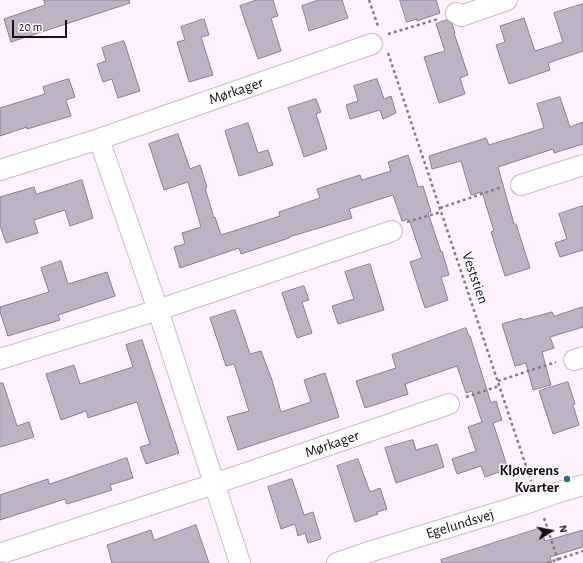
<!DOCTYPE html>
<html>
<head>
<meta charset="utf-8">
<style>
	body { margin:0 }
	#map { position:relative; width:583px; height:563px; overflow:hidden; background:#fef0fc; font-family:"Alegreya Sans",sans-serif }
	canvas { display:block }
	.north { position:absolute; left:531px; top:511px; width:40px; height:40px; -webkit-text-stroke:3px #fff; paint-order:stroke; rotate:80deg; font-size:11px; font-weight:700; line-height:16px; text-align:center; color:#150f14 }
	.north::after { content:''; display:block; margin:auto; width:14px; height:18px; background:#150f14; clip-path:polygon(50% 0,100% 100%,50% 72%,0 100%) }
	.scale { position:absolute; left:12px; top:20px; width:55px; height:18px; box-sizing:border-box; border:2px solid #150f14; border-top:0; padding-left:5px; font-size:12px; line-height:14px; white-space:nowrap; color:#150f14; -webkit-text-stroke:3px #fff; paint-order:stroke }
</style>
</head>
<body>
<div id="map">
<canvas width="583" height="563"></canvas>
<div class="north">N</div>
<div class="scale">20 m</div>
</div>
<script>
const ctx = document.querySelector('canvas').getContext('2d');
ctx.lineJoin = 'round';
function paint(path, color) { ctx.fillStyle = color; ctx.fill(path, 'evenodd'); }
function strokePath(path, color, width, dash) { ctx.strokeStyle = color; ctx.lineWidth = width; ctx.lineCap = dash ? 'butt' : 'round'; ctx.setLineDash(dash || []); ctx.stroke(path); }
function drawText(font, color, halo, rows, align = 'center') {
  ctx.font = font + ' "Alegreya Sans",sans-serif'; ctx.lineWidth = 3; ctx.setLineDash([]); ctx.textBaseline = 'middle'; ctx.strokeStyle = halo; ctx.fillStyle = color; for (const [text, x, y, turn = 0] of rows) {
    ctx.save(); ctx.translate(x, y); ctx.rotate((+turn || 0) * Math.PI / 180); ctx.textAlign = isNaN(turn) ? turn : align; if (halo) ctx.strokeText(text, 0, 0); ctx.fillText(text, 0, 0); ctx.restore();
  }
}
const building = new Path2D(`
	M44,0H129L130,3L11,42L4,19L45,5Z
	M257,0H273L278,16L271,18L281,51L258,59L240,6Z
	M319,0H342L348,18L309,31L302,6Z
	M400,0H436L440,13L417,21V19L407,22Z
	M583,4V51L548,63L550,70L509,84L496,45L505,42L500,26L524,18L535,51L563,42L554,13Z
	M204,19L209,35L201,37L213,75L189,82L177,42L185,40L181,27Z
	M447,20L452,24L455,33H454L468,75L460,78L465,94L439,103L424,57L445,51L436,24Z
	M124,41L140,91L118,98L112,79L103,82L97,64L106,61L102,48Z
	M69,79L75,97L66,100L71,116L27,129V127L0,136V108L45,94L43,87Z
	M377,79L384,99L391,96L396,113L383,119L380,110L350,119L346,105L358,101L354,86Z
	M560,97L570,127L583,122V144L554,153L553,149L498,167L514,224H516L530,268L505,276L491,232L494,231L482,192L471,195L461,161L432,169L429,156L486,138L489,145L544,128L537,104Z
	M316,99L321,112L316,114L327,149L304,157L288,108Z
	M248,123L258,153L268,150L273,165L239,176L225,131Z
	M178,134L190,169L200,165L207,187L205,188L214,218L215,217L221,235L280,216L279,212L320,198L317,189L360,175L362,180L391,171L388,162L408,155L418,187L423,186L431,212L428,213L441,252L442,251L449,275L441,277L448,300L425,308L410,262L422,258L409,219L402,221L393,195L349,209L352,218L289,237V238L241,254L239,248L180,268L174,247L185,244L182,233L201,227L188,182L164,190L149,144Z
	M82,180L93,218L70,226L65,210L34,220L38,233L6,243L0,225V197L34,187L36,194Z
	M583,206V250L560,257L555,243L567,239L559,214Z
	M61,261L68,284L107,272L115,296L58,315L60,320L8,336L0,312V307L49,292L41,268Z
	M370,264L384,310L338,324L332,306L354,299L345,272Z
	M304,286L309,300L302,302L312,333L297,338L282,293Z
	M583,307V327L550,337L554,348L542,352L551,385L533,390L526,363L515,366L502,324L522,318V320L552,312L554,316Z
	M235,310L250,354L261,351L272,380L281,412L311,402L304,380L325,373L339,417L238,450L227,417L249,411L234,364L226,366L210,318Z
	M466,328L469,336H470L491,403L496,401L502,420L493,423L508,469L485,477L481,466L457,474L452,459L476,451L468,427L482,422L472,391L466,393L457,366L405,384L408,394L365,408L356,381L396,368L392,355Z
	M142,340L179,453L146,464L140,447L150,444L137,402L88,418L86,411L61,420L46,374L74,365L80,384L133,367L126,345Z
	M568,382L575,404L573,405L579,425L553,434L539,391Z
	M0,383H3L17,426L29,422L34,437L0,447Z
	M413,440L416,450L437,444L444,467L396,483L385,448Z
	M127,458L133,478L110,485L112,490L67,504L65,499L0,520V495L48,479L49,484Z
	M358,459L370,492L380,488L387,509L377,512L378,514L355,522L337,466Z
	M292,479L304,515L313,512L321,539L308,543L305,533L298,536L295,524L281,529L268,487Z
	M196,525L209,563H112L107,545L151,530L154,540Z
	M541,528L545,541L583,530V547L550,557L552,563H442L441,560Z`);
const path = new Path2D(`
	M369,0L378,26
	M388,34L438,19
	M388,53L531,481
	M440,208L502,187
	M407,222L441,212
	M498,381L556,362
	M466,397L499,386
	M544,518L559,563
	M547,563L583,551`);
const minor = new Path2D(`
	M456,13L461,16L507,0
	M99,139L158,310L240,563
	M0,170L99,139L372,44
	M521,185L583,165
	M0,359L158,310L392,231
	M574,360L583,357
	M556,493L583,485
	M5,552L214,484L449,404
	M337,563L372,551L522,505`);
const minorBridge = new Path2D(`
	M522,505L556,493`);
const markers = [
	[567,479,4,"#2d7081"]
];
const streetNames = [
	["Mørkager",236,91,-19],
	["Veststien",475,278,71],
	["Mørkager",332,444,-19],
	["Egelundsvej",460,524,-17]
];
const poiNames = [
	["Kløverens",559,470],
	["Kvarter",559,487]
];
paint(building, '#bcb4c5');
strokePath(building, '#898192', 1);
strokePath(minor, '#cbbbc9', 22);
strokePath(path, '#867c84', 2.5, [3, 3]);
strokePath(minor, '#fff', 20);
strokePath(minorBridge, '#cbbbc9', 22, []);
strokePath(minorBridge, '#fff', 20);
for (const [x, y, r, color] of markers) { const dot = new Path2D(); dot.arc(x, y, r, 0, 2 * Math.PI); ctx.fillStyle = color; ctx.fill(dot); strokePath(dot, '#fff', 1.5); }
drawText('15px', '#150f14', '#fff', streetNames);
drawText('bold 15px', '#150f14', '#fff', poiNames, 'right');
</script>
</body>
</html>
